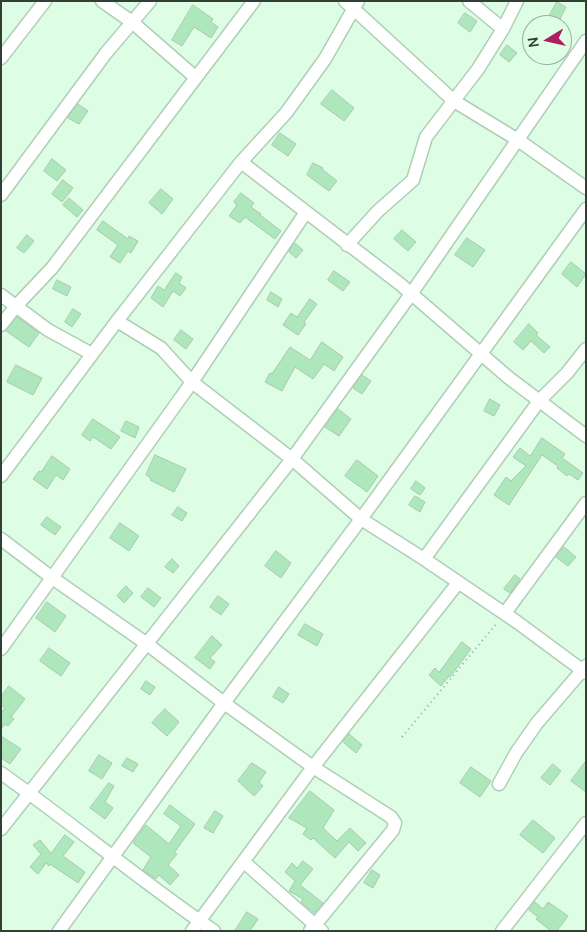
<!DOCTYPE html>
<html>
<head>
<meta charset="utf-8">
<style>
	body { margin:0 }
	#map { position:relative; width:587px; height:932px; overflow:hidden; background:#ddfde4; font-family:Manrope,sans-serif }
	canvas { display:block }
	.frame { position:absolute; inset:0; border:2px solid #323f35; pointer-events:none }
	.north { position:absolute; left:522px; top:15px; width:50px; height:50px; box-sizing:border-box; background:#ddfde4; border:1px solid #99b19e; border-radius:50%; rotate:261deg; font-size:14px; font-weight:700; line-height:20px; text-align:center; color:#323f35 }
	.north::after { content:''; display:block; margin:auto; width:18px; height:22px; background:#ab1f5e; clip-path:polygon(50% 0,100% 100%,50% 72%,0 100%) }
</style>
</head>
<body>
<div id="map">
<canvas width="587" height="932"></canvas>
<div class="frame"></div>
<div class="north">N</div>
</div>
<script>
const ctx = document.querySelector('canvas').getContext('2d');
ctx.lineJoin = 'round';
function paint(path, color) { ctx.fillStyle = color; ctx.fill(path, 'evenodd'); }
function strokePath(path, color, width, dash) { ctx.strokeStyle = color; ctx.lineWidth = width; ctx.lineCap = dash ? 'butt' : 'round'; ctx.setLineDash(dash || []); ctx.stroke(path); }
const building = new Path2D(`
	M557,2L566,7L557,25H544Z
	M193,5L213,19L211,22L218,27L211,38L194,27L182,46L172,40Z
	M465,13L477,21L470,32L458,23Z
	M507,45L517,53L509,62L500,55Z
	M332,90L354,108L344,121L321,104Z
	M78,104L88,111L79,124L68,118Z
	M280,133L296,144L288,156L272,145Z
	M52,159L66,170L57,181L44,171Z
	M313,163L323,168L322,169L337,181L329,191L307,175Z
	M63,180L73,188L62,202L52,194Z
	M161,189L173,199L162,214L149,203Z
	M241,193L254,203L251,207L261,214L260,215L281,231L275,239L245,217L240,223L229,216L237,205L234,202Z
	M69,198L83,210L77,217L63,205Z
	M103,221L128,239L129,236L138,241L131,253L128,251L120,263L110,257L118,245L97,230Z
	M402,230L416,242L408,251L394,239Z
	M27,235L34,241L24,253L17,248Z
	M467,238L485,250L473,267L455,255Z
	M295,243L303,250L296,258L289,252Z
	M571,262L586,274L577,287L562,274Z
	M334,271L350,282L343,291L328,280Z
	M176,273L182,277L179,283L186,288L180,296L173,291L163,307L151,298L158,286L164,290Z
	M57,280L71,287L67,296L53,289Z
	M271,292L282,299L278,307L267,300Z
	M310,299L317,304L304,322L306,324L298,335L283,325L291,313L297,317Z
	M73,309L81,314L72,327L65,322Z
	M17,317L39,333L29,347L6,331Z
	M529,324L538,333L536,335L550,347L544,353L531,341L523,350L514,342Z
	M181,330L193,339L186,349L174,340Z
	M322,342L343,357L334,371L324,364L313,379L295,367L282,391L265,382L270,373L272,374L290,347L310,360Z
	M16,365L42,378L33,395L7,382Z
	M362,375L371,381L362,394L353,388Z
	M490,399L500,405L494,416L484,411Z
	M338,409L351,419L339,436L325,427Z
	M93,419L120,437L111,449L93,437L90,441L82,435Z
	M126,421L139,427L135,438L121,431Z
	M542,438L565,454L562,458L583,473L578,480L569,474L567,476L557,468L558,466L542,455L509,505L494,495L506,477L511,481L526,466L513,457L520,448L530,456Z
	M155,455L186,469L174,492L150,480L151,478L146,475Z
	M52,456L70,469L63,480L56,475L47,489L33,479L39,471L41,472Z
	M357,460L378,476L367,492L345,476Z
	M416,481L425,488L420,495L411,489Z
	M415,496L425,502L420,512L409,505Z
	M178,507L187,513L182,521L172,515Z
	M47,517L61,527L55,535L41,525Z
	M120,523L139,536L129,551L110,538Z
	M564,547L576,557L568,566L556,557Z
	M276,551L291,563L281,578L265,566Z
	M172,559L179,566L173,573L165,567Z
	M515,575L520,579L510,593L504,589Z
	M126,586L133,593L124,603L117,596Z
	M148,588L161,598L154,607L141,597Z
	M218,596L229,604L221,615L210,607Z
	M47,602L66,616L55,632L36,618Z
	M305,624L323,634L317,646L298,635Z
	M212,636L222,645L210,658L215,662L210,669L195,658Z
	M462,642L471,649L450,677L449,676L441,686L429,675L435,668L439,672Z
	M49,648L70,663L61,676L40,661Z
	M146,681L155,687L150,695L141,689Z
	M9,686L25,699L11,717L14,719L8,726L5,724L1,729V710L3,711L5,708L1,705V697Z
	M279,687L289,694L283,703L273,697Z
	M165,709L179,722L167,736L152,723Z
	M349,734L362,745L356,753L343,742Z
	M1,736L21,749L10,764L1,758Z
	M99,755L112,763L102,779L89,771Z
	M127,758L138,764L133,772L122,766Z
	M586,761V792L571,781Z
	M252,763L266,772L259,782L263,786L254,796L238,781Z
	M553,764L561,771L550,785L541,778Z
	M471,767L491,781L480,797L460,783Z
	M109,783L114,786L105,802L113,808L105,819L90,808Z
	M310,791L334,810L323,828L337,841L350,828L366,843L358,851L349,842L335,858L313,838L311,840L303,834L307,828L289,818Z
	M170,805L195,824L174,853L177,854L168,865L179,875L170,885L159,875L156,879L143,870L151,857L133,843L146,825L169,844L181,826L164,814Z
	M215,811L223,816L213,833L204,828Z
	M533,820L555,838L543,853L520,835Z
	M65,835L74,842L63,856L85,872L78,883L50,864L49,866L46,863L38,874L30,867L41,854L33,845L40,840L51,853Z
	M303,861L313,869L300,885L323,903L314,913L301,902L303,899L289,891L295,881L285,872L292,863L297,868Z
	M372,870L380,875L373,888L364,883Z
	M535,902L543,909L548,902L568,916L557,931H551L536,919L538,917L529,910Z
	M247,912L258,919L250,931H235Z`);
const path = new Path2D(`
	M402,737L497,623`);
const minor = new Path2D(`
	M102,1L132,22L195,77
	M345,1L454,101L518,140L586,188
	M469,1L503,29
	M1,58L45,1
	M241,162L400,284L509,378L586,436
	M1,195L106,53L150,1
	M347,245L378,211L413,180L426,137L478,69L503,29L517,1
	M1,295L48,330L92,354
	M117,321L161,348L192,382L292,459L361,519L424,559L517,622L586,673
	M1,325L17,305L52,268L254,1
	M1,476L117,321L241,162L286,113L325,59L358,1
	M1,539L51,577L147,644L224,703L313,767L391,817L395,823L393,830L310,931
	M424,559L539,401L567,373L586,349
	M505,613L586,503
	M1,649L192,382L306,212
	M1,773C73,824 141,881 214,931
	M499,784L516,753L537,723L586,666
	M1,829L292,459L411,294L586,41
	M244,862L322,931
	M59,931L224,703L361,519L586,209
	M192,931L313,767L458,583
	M502,931L586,823`);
paint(building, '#ade7bb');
strokePath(building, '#a9c8b0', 1);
strokePath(minor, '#afceb6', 15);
strokePath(path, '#93ab98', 2, [1, 4]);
strokePath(minor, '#fff', 12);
</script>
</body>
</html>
